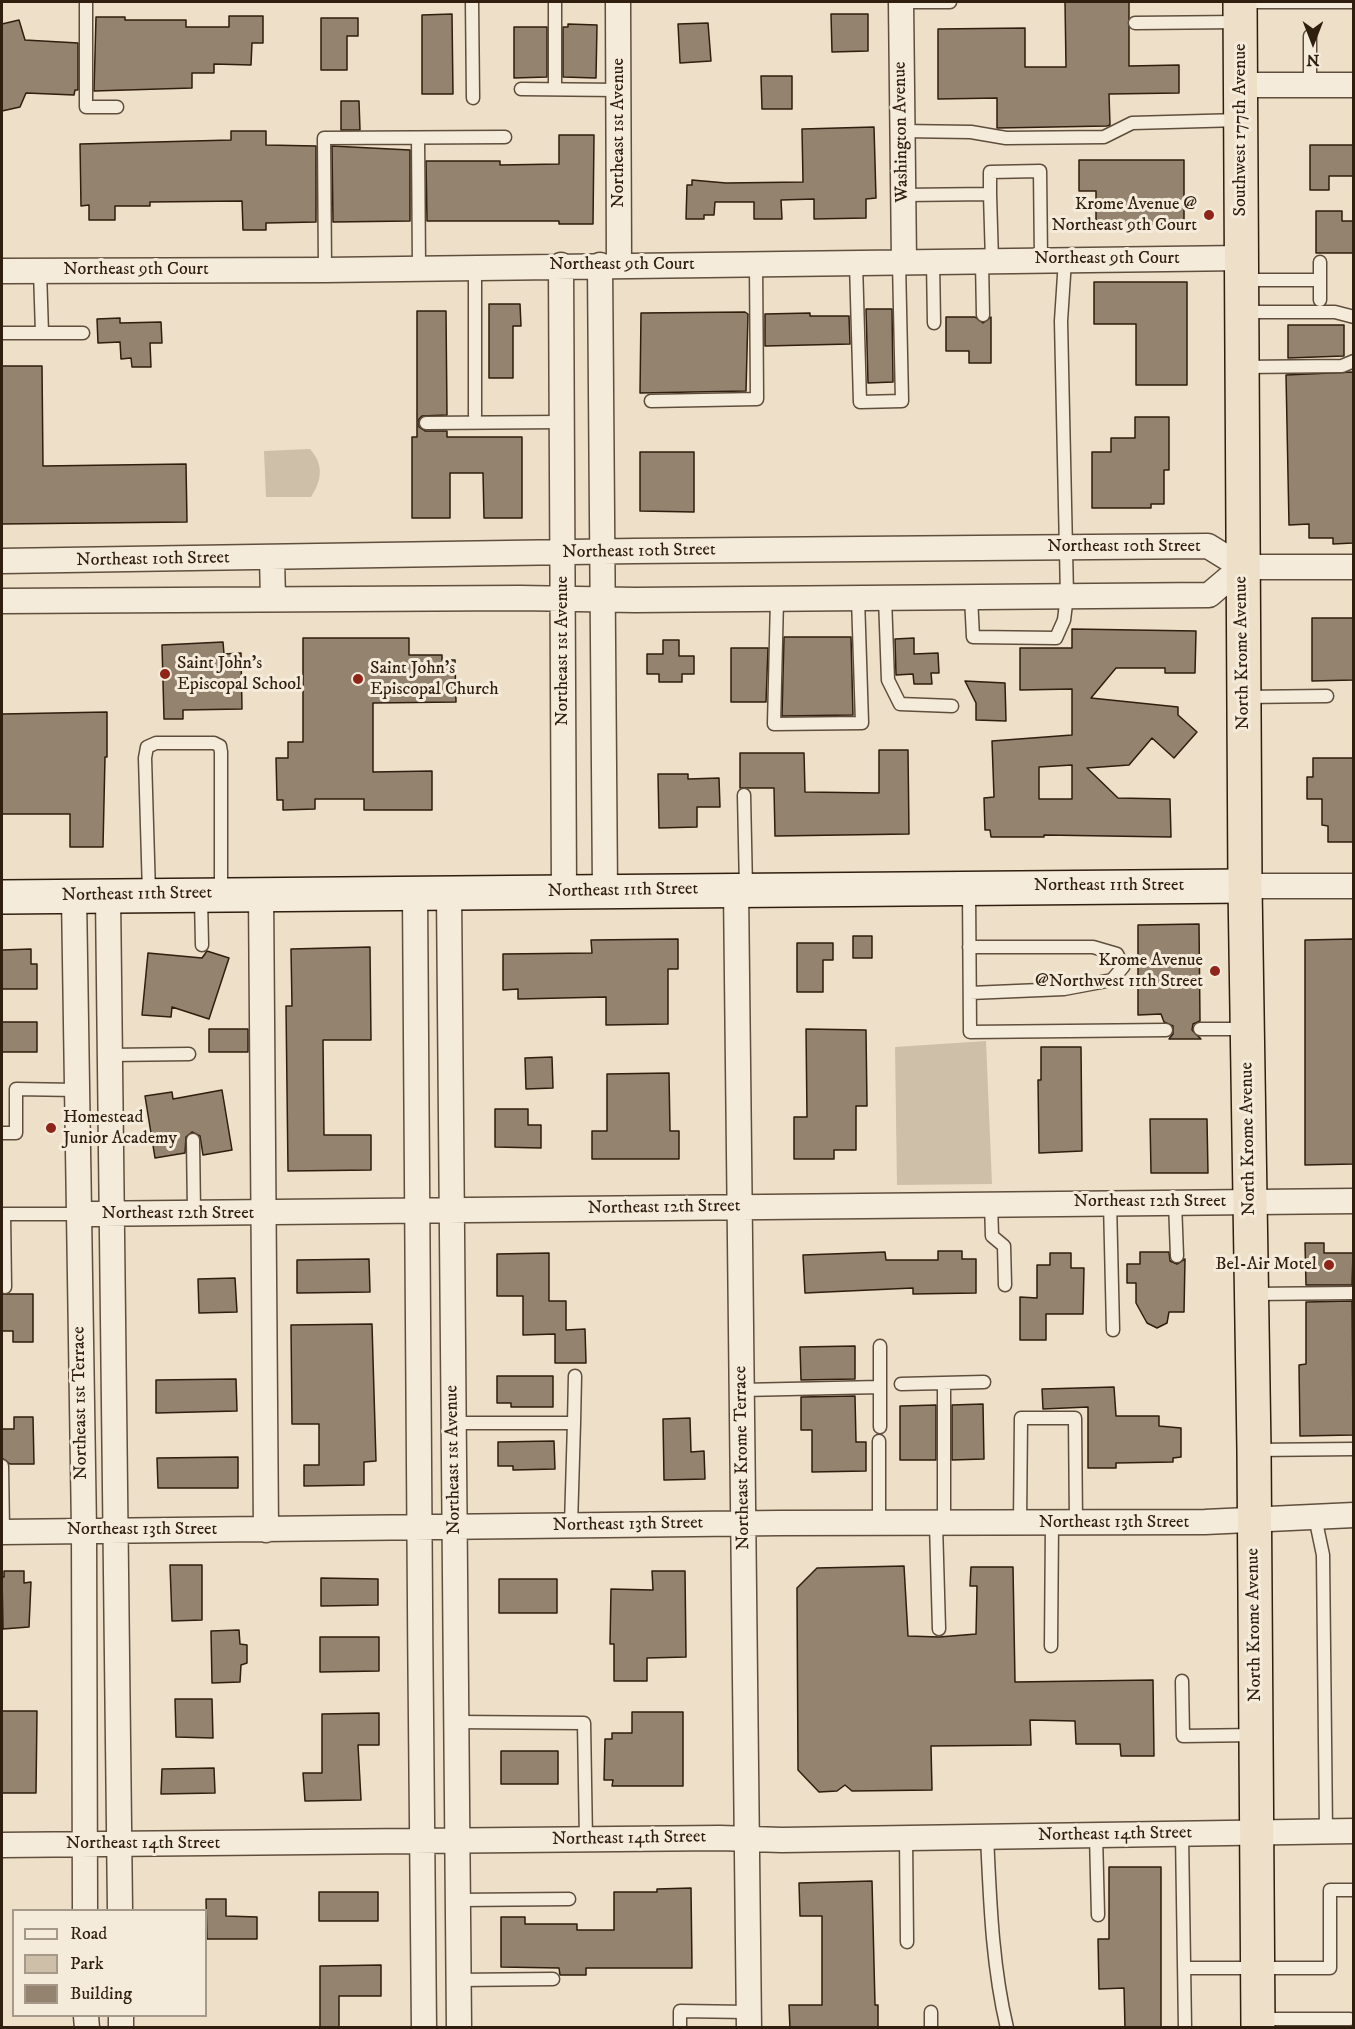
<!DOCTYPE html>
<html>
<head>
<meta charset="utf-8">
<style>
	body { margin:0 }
	#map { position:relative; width:1355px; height:2029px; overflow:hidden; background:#eee0c8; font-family:"IM FELL DW Pica",serif }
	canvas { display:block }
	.frame { position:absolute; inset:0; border:3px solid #301e0e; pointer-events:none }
	.legend { position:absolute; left:12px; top:1909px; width:195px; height:108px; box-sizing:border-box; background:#f4ebdb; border:2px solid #a69989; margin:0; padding:8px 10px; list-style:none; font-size:18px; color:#301e0e }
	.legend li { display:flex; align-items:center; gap:12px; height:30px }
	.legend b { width:30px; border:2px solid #a69989 }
	.north { position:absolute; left:1283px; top:12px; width:60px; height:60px; -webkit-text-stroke:4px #f4ebdb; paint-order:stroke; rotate:180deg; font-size:16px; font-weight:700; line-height:24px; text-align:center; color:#301e0e }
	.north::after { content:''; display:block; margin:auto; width:21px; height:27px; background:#301e0e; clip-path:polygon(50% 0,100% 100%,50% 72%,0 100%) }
</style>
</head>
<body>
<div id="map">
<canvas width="1355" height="2029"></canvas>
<div class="frame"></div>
<ul class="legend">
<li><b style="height:8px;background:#f4ebdb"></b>Road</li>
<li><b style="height:16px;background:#cebfa8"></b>Park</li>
<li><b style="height:16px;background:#93836f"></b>Building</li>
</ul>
<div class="north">N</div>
</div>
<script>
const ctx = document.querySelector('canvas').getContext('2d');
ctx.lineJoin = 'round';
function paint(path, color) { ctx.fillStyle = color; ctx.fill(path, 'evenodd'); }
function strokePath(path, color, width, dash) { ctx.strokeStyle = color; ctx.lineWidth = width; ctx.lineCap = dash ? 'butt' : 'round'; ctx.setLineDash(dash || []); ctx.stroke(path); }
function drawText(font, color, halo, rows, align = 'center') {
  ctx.font = font + ' "IM FELL DW Pica",serif'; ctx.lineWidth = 6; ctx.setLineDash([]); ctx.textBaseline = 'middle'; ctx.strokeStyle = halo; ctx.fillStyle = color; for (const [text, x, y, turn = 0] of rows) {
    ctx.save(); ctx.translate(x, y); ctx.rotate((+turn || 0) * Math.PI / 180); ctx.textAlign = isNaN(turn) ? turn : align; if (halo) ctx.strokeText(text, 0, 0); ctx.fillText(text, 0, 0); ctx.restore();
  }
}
const green = new Path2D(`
	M310,449C324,465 322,480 311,497H266L264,451Z
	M986,1041L992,1184L897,1185L895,1047Z`);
const building = new Path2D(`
	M1065,2H1129V66L1179,65V93L1109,94L1110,125L1107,126L997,128V98L938,99V29L1025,28V67H1066Z
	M452,14L453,94H422V15Z
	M831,14H868V51L832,52Z
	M229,16H263V43H252L251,65L214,64V73H192V88L94,91L96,17H125V20H186V27H229Z
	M321,18H358V36H347V70H321Z
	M19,20L25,40L78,43V90H75L74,95L26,93L20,107L2,111V24Z
	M708,23L711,61L680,63L678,24Z
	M568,24L597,25L596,78L563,77V27H568Z
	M514,27H547V77L514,78Z
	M761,76H792V109H762Z
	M341,101H359L360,130H341Z
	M874,127L876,198L866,199V218L814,219V199L781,200L782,219H754V202H715L714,215H704V219H686L687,185H692V180L726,183L803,182L802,129Z
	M231,131H266V145L316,146V222L266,223V230H243L242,201L150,202V206H115V220H89V205L81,206L80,144L231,140Z
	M559,135H594L593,224H559V221H427L426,161H500V165L559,164Z
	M1310,145H1353V176H1329V190H1310Z
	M332,146L410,150V221L333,222Z
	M1079,160H1184V224H1096V191H1079Z
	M1316,211H1342V221H1353V253H1316Z
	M1094,282H1187V385H1136V324H1094Z
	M489,304H520L521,326H513V378H489Z
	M866,309H892L893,382L868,383Z
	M417,311H446L447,415L422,416L419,419V427L425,431H447V437H522V518H484L483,473H450V518H412V437H417Z
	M745,312L748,314L746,391L640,393L641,313Z
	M810,313V316H849L850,344L765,346V314Z
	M946,317H975L983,323L991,317V363H969V351H946Z
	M120,318V323L161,322L162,343H150L151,367H132L131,358L121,359L120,342L98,343L97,319Z
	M1288,325H1344V356L1288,358Z
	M2,366H42L43,466L186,464L187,522L2,524Z
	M1353,372V543L1333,544V538H1309V524L1289,525L1286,375Z
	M1135,417H1169V470H1164V504H1151V508H1092V452H1111V438H1135Z
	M640,452H694V512L640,511Z
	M1312,618H1353V680L1312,681Z
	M1072,629L1196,631L1195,673H1165V668H1116L1091,698L1178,707V715L1197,732L1174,758L1152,738L1129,765L1087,768L1118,798L1170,799L1171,837L1044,835V837H991L990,830H985L984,798L994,797L992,741L1072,735V689L1020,690V648H1072ZM1072,765V799H1039V767Z
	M784,637H851L853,715L782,716Z
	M303,638H409V655H442V660H455L456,702L373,703V772L432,771V810H364V799H315V809L283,810V800H277L276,758H288V742H303Z
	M914,638V654L938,653L939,673H931L932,684H914L913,674L896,675L895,639Z
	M663,640H679V656H694V674H682V682H659V674H647V654H663Z
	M223,642L224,654L241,653L242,709L183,710V719H164L162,645Z
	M731,648H768L766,702H731Z
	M965,681L1005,683L1006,721L976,720V703Z
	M107,712V757H105L103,847H70V814H2V714Z
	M879,750H908L909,834L775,836L774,788H740V753H804L805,792L879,793Z
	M1313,758H1353V842H1328V826L1322,825V799H1307V777H1313Z
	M658,774H688V779L719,778L720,807H697V827L659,828Z
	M1199,924L1200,1021L1193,1024L1192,1030L1201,1039H1169L1173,1034V1026L1164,1022L1161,1014L1138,1015V925Z
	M853,936H872V958H853Z
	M678,939V969H668V1024L606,1025V997L518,999V989L503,990V954L592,953L591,940Z
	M1353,939V1164L1305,1165V940Z
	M797,943H833V960H823V992H797Z
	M370,947L371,1040H323L324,1135H371V1170L288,1171L286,1006H292L291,949Z
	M31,949V964H37V989H2V950Z
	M207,951L229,958L209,1019L172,1007L171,1017L142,1015L148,953L202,958Z
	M2,1022H37V1052H2Z
	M209,1029H248V1052H209Z
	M806,1029L866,1030L867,1106H856V1150H834V1159H794V1117H807Z
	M1041,1047H1081L1082,1151L1039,1153L1038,1080H1041Z
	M552,1057L553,1088L526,1089L525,1058Z
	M669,1073L670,1131H679V1159H592V1131H607V1074Z
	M222,1090L232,1150L203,1155L200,1136L192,1132L186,1137L185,1153L155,1158L145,1096L172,1092L173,1099Z
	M495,1109H528V1125H541V1148L495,1147Z
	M1150,1119H1207L1208,1173H1151Z
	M1305,1243H1324V1253H1353L1352,1285H1306Z
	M938,1251H962V1259H976V1293L913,1294V1288L805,1293L803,1255L885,1252L886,1260H938Z
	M1140,1252H1169L1170,1261L1177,1264L1185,1259L1184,1312H1169L1167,1323L1157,1328L1147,1323L1136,1303V1283H1127V1264H1140Z
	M549,1253V1301H566V1330L585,1329L586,1363H555V1334L523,1335V1296H497V1254Z
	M1050,1253H1071V1268H1084L1083,1314H1046V1340H1020V1297L1037,1298V1265H1050Z
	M369,1259L370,1292L297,1293V1260Z
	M235,1278L237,1312L199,1313L198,1279Z
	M2,1294H33V1342H13V1331H2Z
	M1352,1301L1353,1435L1300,1436L1299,1365L1306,1364V1302Z
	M372,1324L376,1461L364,1462V1485L304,1486V1465H319V1424H292L291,1325Z
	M855,1346V1379L801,1380L800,1347Z
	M497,1376H553V1407H511V1403H497Z
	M236,1379L237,1411L156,1413V1380Z
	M1114,1387L1116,1416H1159V1426L1181,1428V1457L1173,1458V1462L1116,1463V1468H1088V1407L1043,1409L1042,1389Z
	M855,1396L856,1442H866V1471L812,1472V1430H801V1397Z
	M983,1404L984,1459L952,1460V1405Z
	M936,1405V1460H900V1406Z
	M14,1417H33L34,1464H10L2,1458V1429H14Z
	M690,1418L691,1452L704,1451L705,1479L664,1480L663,1419Z
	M554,1441L555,1469L513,1470V1466H498V1442Z
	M238,1457V1488H158L157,1458Z
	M170,1565H202V1620L172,1621Z
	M904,1566L908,1636L939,1637L976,1634L977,1586H970L971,1567H1013L1015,1682L1153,1680L1154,1756H1121L1120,1744H1076L1075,1721L1030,1720L1031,1745L931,1746L932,1790L852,1791L845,1785L837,1791L819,1792L798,1770L797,1588L817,1568Z
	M4,1571H24V1583L31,1582L29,1627L3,1629L2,1577H4Z
	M652,1571H685L686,1657L647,1658V1681H614V1644H610L611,1589L653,1590Z
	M321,1578L378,1579V1605L321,1606Z
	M499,1579H557V1613H499Z
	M239,1630L240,1644L247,1645V1663L241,1665L240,1682L212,1683L211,1631Z
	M320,1637H379V1671L320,1672Z
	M175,1699H212L213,1738L176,1737Z
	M2,1711H37L36,1793H2Z
	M632,1712H683V1786H612L613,1780H604L605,1739H612V1733H632Z
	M379,1713V1745H358L361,1800L305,1801L303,1773H322V1714Z
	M501,1751H558V1784H501Z
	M214,1768L215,1793L161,1794L162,1769Z
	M1109,1867H1161V2028H1125L1124,1988L1099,1989L1098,1939H1109Z
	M872,1881L875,2005H878V2028H790L789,2005H822V1916H800L799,1883Z
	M691,1888L692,1968H586V1975H560L559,1968L501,1967V1917H525V1924H577V1930H614V1892H657V1889Z
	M319,1892H378V1921H319Z
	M206,1899H226V1916L257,1917V1939H207Z
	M381,1965V1996H339V2028H320V1966Z`);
const lane = new Path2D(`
	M86,2V107H117
	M472,2L473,98
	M555,2V89
	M901,2H950
	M1241,2H1354
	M1135,23L1239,22
	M1310,36V85
	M521,89L619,90
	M902,131L971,132L1006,138L1104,137L1132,123L1240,120
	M418,138L419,268
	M990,194V172L1040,171L1041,260
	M903,195L990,194L992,261
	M933,261L934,323
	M982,261L983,315
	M1320,262V300
	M856,263L860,402L902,401L899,262
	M475,267V415
	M325,270L324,138L505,137
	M40,271L42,333
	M1243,280H1320
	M1242,312H1335L1354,317
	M2,333H83
	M1243,367L1342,366L1354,361
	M651,401L757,399L756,264
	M426,423L561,422
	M971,597L973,637L1056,638L1064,620L1067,596L1061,321L1065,260
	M885,598L888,680L900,704L952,706
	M777,599L774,724L862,723L858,598
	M1244,697L1327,696
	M744,795L746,889
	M969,890L970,1032L1166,1030
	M149,893L145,758L147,747L156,743H214L220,746L221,752V893
	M201,898L202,945
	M969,947H1093L1117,954L1123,967L1112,980L1064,989L970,993
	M1200,1029H1247
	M110,1055L189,1054
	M2,1133H16V1089L77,1090
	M193,1140L194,1213
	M1110,1202L1113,1330
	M1175,1202L1177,1256
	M991,1203L992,1236L1004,1246L1005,1285
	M5,1287L4,1214H78
	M1252,1294L1354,1293
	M880,1346V1427
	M944,1383V1524
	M901,1384L984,1382
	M742,1390L880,1387
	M453,1423H574L571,1525
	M574,1423L575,1376
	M1255,1450L1354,1449
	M2,1466L3,1532
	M1315,1517L1323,1555L1326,1832
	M879,1524V1441
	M936,1524L939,1629
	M1020,1524L1021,1418H1075L1076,1523
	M1051,1646L1052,1523
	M1182,1681L1183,1736L1255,1735
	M456,1722L584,1723L586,1841
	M1182,1834L1185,2028
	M1096,1835L1098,1915
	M987,1836C990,1900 992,1965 1007,2028
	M906,1837L907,1942
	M458,1900L569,1899
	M1184,1968H1330V1890H1354
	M458,1980L553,1979
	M931,2012V2028
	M1258,2019H1350
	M680,2028V2011L748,2012`);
const street = new Path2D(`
	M618,2L619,265
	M901,2L904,262
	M1241,85H1354
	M561,265L564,892
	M600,265L605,891
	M2,271L325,270L1242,258
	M272,558L273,599
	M2,561L634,551L1208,546L1242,567
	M1242,567H1354
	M2,601L520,598L635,600L1209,595L1242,567
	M1245,886H1354
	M736,889L749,2028
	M261,893L266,1530
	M449,893L459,2028
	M415,894C415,1272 421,1650 424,2028
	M74,896L84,1530L85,1910
	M108,896L120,1910
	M78,1214L1354,1201
	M2,1532L780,1523L1205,1522L1354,1515
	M2,1845L720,1838L782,1840L1354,1831
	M86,2016L87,2028
	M121,2016V2028`);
const secondary = new Path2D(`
	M2,897L1245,886`);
const highway = new Path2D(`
	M1240,2L1245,886L1254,1450L1258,2028`);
const markers = [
	[1209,215,6,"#8f2418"],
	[165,674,6,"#8f2418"],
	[358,679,6,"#8f2418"],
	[1215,971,6,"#8f2418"],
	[51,1128,6,"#8f2418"],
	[1329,1265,6,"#8f2418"]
];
const streetNames = [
	["Southwest 177th Avenue",1241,130,-90],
	["Washington Avenue",902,132,-91],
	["Northeast 1st Avenue",619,133,-90],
	["Northeast 9th Court",1107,259],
	["Northeast 9th Court",622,265],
	["Northeast 9th Court",136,270],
	["Northeast 10th Street",1124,547],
	["Northeast 10th Street",639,552,-1],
	["Northeast 10th Street",153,560,-1],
	["Northeast 1st Avenue",563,651,-90],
	["North Krome Avenue",1243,653,-91],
	["Northeast 11th Street",1109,886],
	["Northeast 11th Street",623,891,-1],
	["Northeast 11th Street",137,895,-1],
	["North Krome Avenue",1249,1139,-91],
	["Northeast 12th Street",1150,1202],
	["Northeast 12th Street",664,1208,-1],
	["Northeast 12th Street",178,1214],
	["Northeast 1st Terrace",81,1403,-91],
	["Northeast Krome Terrace",743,1458,-91],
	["Northeast 1st Avenue",454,1460,-91],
	["Northeast 13th Street",1114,1523],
	["Northeast 13th Street",628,1525,-1],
	["Northeast 13th Street",142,1530],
	["North Krome Avenue",1255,1625,-91],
	["Northeast 14th Street",1115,1835,-1],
	["Northeast 14th Street",629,1839,-1],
	["Northeast 14th Street",143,1844]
];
const poiNames = [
	["Krome Avenue @",1197,205],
	["Northeast 9th Court",1197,226],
	["Saint John's",177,664,"left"],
	["Episcopal School",177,685,"left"],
	["Saint John's",370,669,"left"],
	["Episcopal Church",370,690,"left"],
	["Krome Avenue",1203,961],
	["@Northwest 11th Street",1203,982],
	["Homestead",63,1118,"left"],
	["Junior Academy",63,1139,"left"],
	["Bel-Air Motel",1317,1265]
];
paint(green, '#cebfa8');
paint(building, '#93836f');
strokePath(building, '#301e0e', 1.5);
strokePath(lane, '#604e3c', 15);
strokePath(street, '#604e3c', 27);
strokePath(secondary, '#301e0e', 36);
strokePath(highway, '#301e0e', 36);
strokePath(lane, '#f4ebdb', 12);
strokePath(street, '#f4ebdb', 24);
strokePath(secondary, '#f4ebdb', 33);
strokePath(highway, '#eee0c8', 33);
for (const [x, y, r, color] of markers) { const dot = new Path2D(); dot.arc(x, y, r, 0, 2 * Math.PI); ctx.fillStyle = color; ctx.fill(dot); strokePath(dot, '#f4ebdb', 2); }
drawText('18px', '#301e0e', '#f4ebdb', streetNames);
drawText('18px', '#301e0e', '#f4ebdb', poiNames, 'right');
</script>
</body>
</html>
